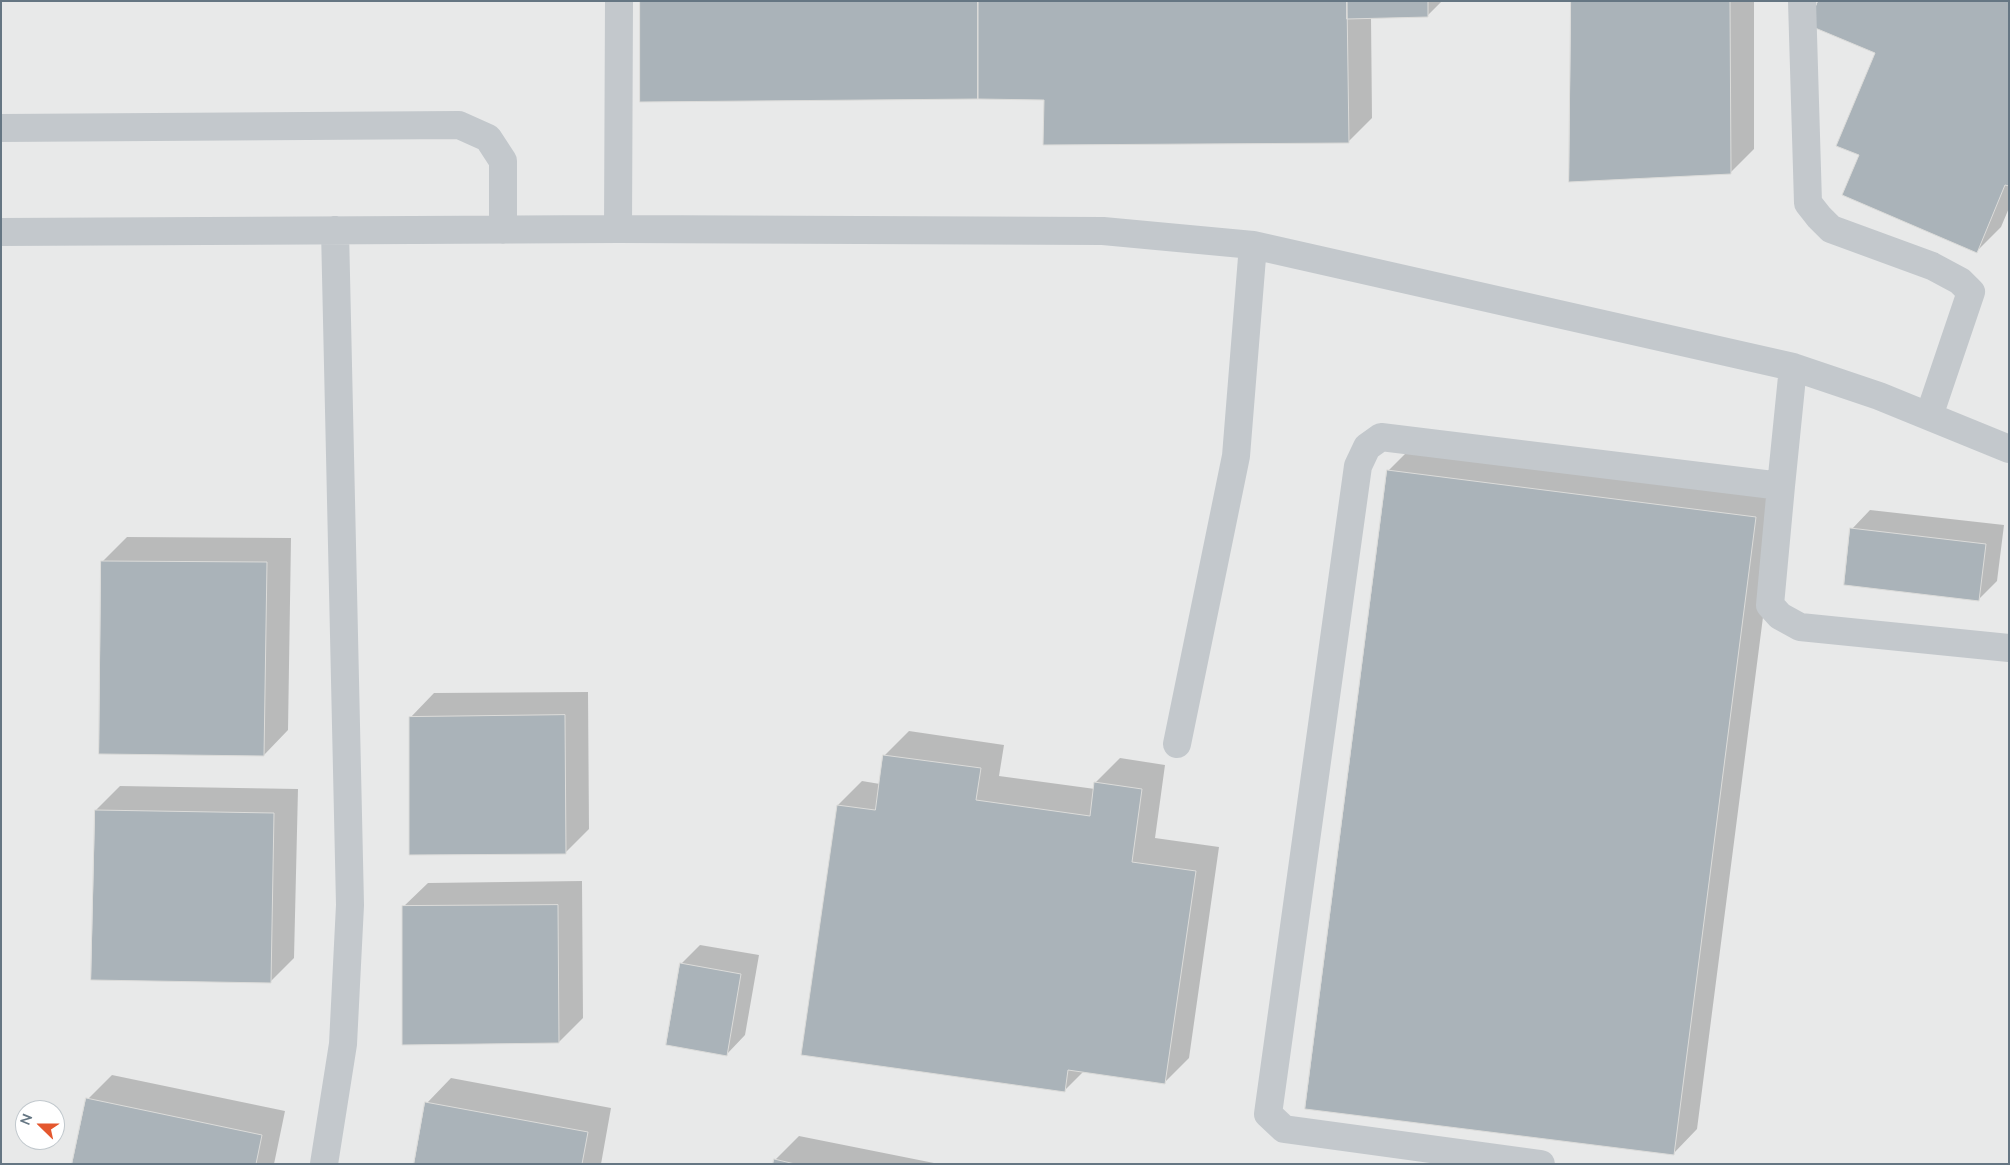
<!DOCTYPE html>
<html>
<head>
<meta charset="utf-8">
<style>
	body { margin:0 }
	#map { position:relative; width:2010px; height:1165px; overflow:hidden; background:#fafaf8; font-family:"Nunito Sans",sans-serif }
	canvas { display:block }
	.frame { position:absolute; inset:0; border:2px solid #657683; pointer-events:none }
	.north { position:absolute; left:15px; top:1100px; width:50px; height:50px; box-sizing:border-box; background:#fff; border:1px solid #c1c8cd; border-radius:50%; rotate:292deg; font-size:14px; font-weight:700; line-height:20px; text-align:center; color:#657683 }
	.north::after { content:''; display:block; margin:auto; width:18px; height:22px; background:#e4572e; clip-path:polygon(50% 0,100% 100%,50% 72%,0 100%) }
</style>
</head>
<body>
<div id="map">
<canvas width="2010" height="1165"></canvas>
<div class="frame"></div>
<div class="north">N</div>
</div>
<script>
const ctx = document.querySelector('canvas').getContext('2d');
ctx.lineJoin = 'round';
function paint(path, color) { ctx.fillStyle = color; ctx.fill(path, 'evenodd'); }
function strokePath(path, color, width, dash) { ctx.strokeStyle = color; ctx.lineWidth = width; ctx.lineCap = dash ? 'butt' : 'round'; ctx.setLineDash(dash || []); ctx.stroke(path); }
const built = new Path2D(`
	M1,1H2009V1164H1ZM25,1110H55V1140H25Z`);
const shadow = new Path2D(`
	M641,1H1442L1427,16L1371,17L1372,118L1348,142L1045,99Z
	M1572,1H1754V149L1730,173Z
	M2009,1V208L2001,227L1977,251L1860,154L1876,52Z
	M1412,447L1779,493L1697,1129L1673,1154L1388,471Z
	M1870,510L2004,525L1997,581L1978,600L1852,529Z
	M127,537L291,538L288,730L264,755L103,561Z
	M588,692L589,829L565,853L410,718L434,693Z
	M909,731L1004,745L999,776L1095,789L1096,782L1120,758L1165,765L1155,838L1219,847L1189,1058L1165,1082L1084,1071L1064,1091L838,805L862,781L880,784L885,755Z
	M120,786L298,789L294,958L270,982L96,810Z
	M582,881L583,1018L559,1042L403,907L428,883Z
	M700,945L759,955L745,1035L727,1054L681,964Z
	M112,1075L285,1111L274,1164H74L88,1099Z
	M451,1078L611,1108L601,1164H415L427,1103Z
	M799,1136L939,1164H774L775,1160Z`);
const building = new Path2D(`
	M640,1H978V99L640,102Z
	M978,1H1347L1349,143L1043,145L1044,100L978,99Z
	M1347,1H1428V17L1347,19Z
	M1571,1H1730L1731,174L1569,182Z
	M1818,1H2009V186L2005,185L1977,253L1842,195L1859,155L1836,146L1875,53L1808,25Z
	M1387,470L1756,517L1674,1155L1305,1109Z
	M1850,528L1986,544L1979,601L1844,585Z
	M101,561L267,562L264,756L99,754Z
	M565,715L566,854L409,855V717Z
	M883,755L981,768L976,800L1090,816L1094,782L1142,789L1132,862L1196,871L1165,1084L1068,1070L1065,1092L801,1055L837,805L875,810Z
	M95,810L274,813L271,983L91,980Z
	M558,905L559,1043L402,1045V906Z
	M680,963L741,974L727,1056L666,1045Z
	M86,1098L262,1135L256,1164H72Z
	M425,1102L588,1132L582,1164H414Z
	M774,1159L795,1164H773Z`);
const minor = new Path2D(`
	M1802,1L1808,203L1819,217L1831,229L1932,266L1960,281L1971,292L1929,416
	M1,128L459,125L488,138L503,161V230
	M618,229L619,1
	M1,232L618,229L1103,231L1253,245L1793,367L1879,396L2009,449
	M1781,486L1770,605L1780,616L1800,627L2009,648
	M1177,744L1236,456L1253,245
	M324,1164L343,1044L350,905L335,230
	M1541,1164L1284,1129L1268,1114L1358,466L1367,447L1381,437L1781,486L1793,367`);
paint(built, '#e8e9e9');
paint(shadow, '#0003');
paint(building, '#aab3b9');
strokePath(building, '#dcdcda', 1);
strokePath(minor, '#c3c8cc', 28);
</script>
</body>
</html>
